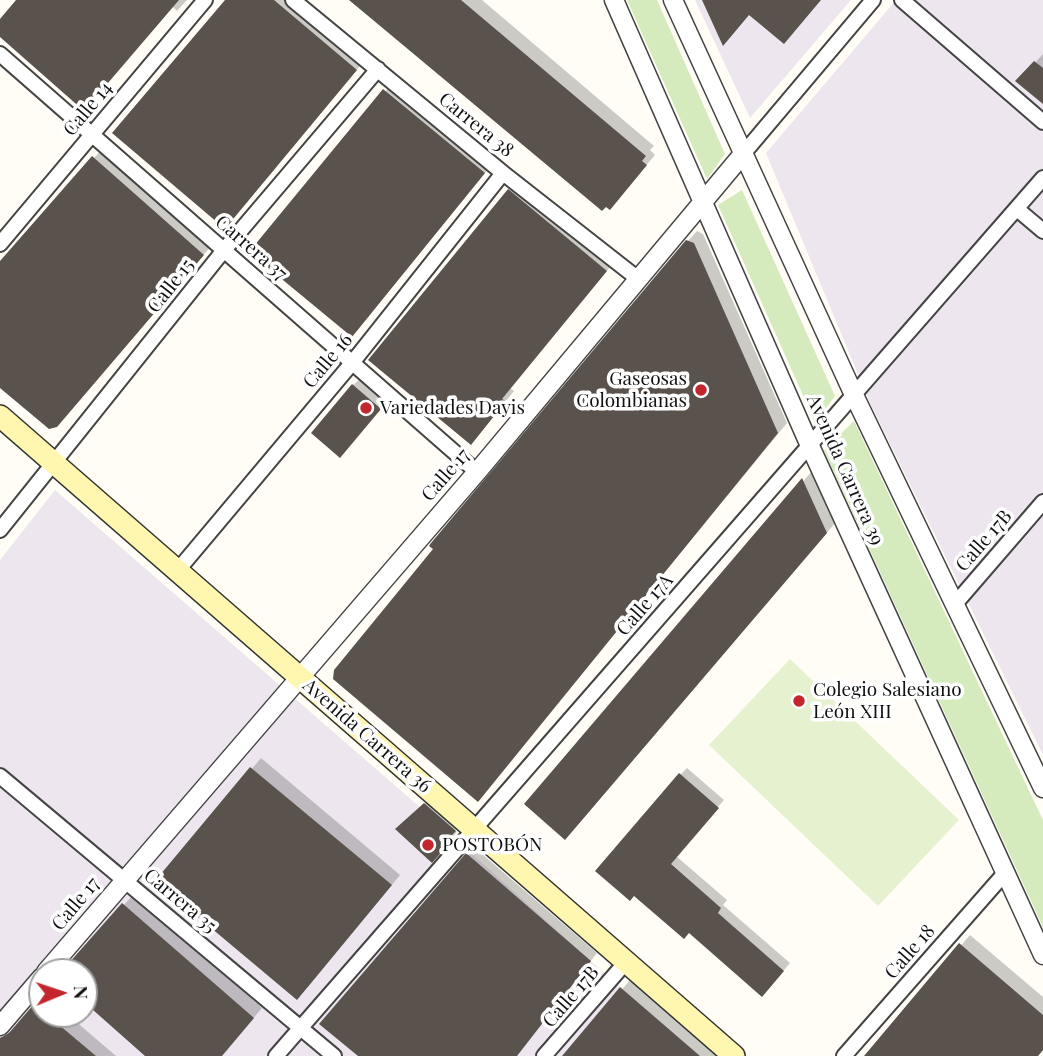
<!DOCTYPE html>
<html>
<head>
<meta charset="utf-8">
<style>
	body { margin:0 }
	#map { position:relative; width:1043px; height:1056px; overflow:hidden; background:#fffdf5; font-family:"Playfair Display",serif }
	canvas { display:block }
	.north { position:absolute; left:28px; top:958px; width:70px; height:70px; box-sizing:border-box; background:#fff; border:2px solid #a0a0a0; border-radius:50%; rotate:88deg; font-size:19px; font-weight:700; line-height:28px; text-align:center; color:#111 }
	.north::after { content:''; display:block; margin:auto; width:24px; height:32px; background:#c4262e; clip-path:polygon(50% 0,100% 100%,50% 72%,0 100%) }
</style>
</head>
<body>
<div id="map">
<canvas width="1043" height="1056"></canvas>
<div class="north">N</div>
</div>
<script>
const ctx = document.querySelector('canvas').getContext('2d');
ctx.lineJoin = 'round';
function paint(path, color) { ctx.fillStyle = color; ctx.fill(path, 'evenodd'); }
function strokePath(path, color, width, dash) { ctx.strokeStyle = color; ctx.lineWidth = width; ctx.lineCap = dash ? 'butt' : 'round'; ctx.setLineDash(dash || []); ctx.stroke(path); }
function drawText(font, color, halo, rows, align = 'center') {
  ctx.font = font + ' "Playfair Display",serif'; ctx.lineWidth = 7; ctx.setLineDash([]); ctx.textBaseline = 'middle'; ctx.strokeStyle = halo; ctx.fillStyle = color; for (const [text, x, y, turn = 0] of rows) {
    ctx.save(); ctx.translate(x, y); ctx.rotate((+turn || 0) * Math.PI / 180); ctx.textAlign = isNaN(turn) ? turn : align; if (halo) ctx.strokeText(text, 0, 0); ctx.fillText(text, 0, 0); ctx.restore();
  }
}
const industrial = new Path2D(`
	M695,0H851L750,118Z
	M896,0H1043V755L870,403L766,153Z
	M55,490L429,815L696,1056H0V560ZM42,972H84V1014H42Z`);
const green = new Path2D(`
	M627,0H657L725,154L707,179Z
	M742,190L835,396L815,422L718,205Z
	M854,421L1043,820V927L824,450Z`);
const pitch = new Path2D(`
	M790,659L959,820L878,906L709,745Z`);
const shadow = new Path2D(`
	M18,0H187L177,11L173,7L0,35V21Z
	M227,0H294L365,60L229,223Z
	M349,0H482L654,146L650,150L655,155L610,208Z
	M1043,54V101L1018,81Z
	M394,81L494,162L361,325L252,252Z
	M103,148L212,245L66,416L0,385V264Z
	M518,181L615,261L510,388L514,391L480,433L509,190Z
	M697,231L703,234L787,423L478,800L688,241Z
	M360,379L387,401L347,449L353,385Z
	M812,471L836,522L575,828L526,804Z
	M261,758L400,875L307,988L158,881Z
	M687,768L724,800L676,856L727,900L723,905L790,963L769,988L635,893L680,775Z
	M432,797L461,823L455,830L457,832L438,854L405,822Z
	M474,847L597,953L516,1056H361L321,1024Z
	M133,895L262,1008L221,1056H148L84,1000V972H63Z
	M970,935L1043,997V1050L1038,1056H866Z
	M631,979L720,1056H564Z
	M42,998V1014H67L116,1056H0V1040L18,1025Z`);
const building = new Path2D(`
	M16,0H179L84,111L0,37V19Z
	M225,0H274L357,70L229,224L218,223L112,133Z
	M349,0H461L646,156L642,161L647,165L610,210L606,207L602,211Z
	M702,0H821L784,44L749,15L723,46Z
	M1034,61L1043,68V104L1015,81Z
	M383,89L485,173L352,337L249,252Z
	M92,156L204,255L57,427L49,429L0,388V261Z
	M508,189L607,271L502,399L506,401L471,445L368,360Z
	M686,240L694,243L778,433L478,802L333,679L334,670L433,549L429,546L431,543Z
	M352,384L381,409L340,458L311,433Z
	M802,478L827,533L565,840L524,804Z
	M250,767L392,885L297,1000L155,881Z
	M679,773L719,808L671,864L721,908L718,913L784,971L762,997L689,933L684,939L634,896L630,901L595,871Z
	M424,803L456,831L449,838L452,840L432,863L395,829Z
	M466,853L591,961L517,1056H358L319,1024Z
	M122,903L254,1018L222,1056H145L84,1002V972H61Z
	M959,943L1043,1015V1050L1038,1056H864Z
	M620,987L700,1056H562Z
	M34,1004L42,1010V1014H46L96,1056H0V1038L9,1033Z`);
const minor = new Path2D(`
	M293,0L503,173L637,278
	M902,0L1043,122
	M0,54L477,472
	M743,154L873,0
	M1017,209L1043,231
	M0,244L205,0
	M0,530L224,250L378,69
	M178,570L352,363L503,173
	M955,604L1043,502
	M0,776L334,1056
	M276,1056L1043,178
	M544,1056L626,962
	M844,1056L1005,873`);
const tertiary = new Path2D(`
	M614,0L810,446L1043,955
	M673,0L854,395L1043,788
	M46,972L477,472L743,154
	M0,1026L42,977`);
const secondary = new Path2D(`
	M0,416L734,1056`);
const markers = [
	[701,390,7,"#c4262e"],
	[366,408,7,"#c4262e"],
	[799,701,7,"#c4262e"],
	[428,845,7,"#c4262e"]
];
const streetNames = [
	["Calle 14",88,109,-50],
	["Carrera 38",476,125,39],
	["Carrera 37",251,248,41],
	["Calle 15",171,286,-52],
	["Calle 16",328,361,-50],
	["Avenida Carrera 39",845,470,66],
	["Calle 17",446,475,-49],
	["Calle 17B",984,541,-49],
	["Calle 17A",645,605,-49],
	["Avenida Carrera 36",367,736,41],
	["Carrera 35",180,901,40],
	["Calle 17",76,904,-50],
	["Calle 18",910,952,-49],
	["Calle 17B",571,997,-49]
];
const poiNames = [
	["Gaseosas",687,379,"right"],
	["Colombianas",687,401,"right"],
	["Variedades Dayis",380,408],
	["Colegio Salesiano",813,690],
	["León XIII",813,712],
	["POSTOBÓN",442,845]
];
paint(industrial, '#eee6ef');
paint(green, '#d5ebbd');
paint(pitch, '#e6f2cf');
paint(shadow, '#0003');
paint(building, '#5a524d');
strokePath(minor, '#444', 18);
strokePath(tertiary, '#444', 21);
strokePath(secondary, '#333', 24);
strokePath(minor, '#fff', 14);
strokePath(tertiary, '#fff', 18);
strokePath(secondary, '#fff6b0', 21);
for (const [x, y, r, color] of markers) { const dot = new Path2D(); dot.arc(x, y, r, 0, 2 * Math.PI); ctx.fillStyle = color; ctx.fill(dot); strokePath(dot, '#fff', 2.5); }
drawText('19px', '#111', '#fff', streetNames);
drawText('19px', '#111', '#fff', poiNames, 'left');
</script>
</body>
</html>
